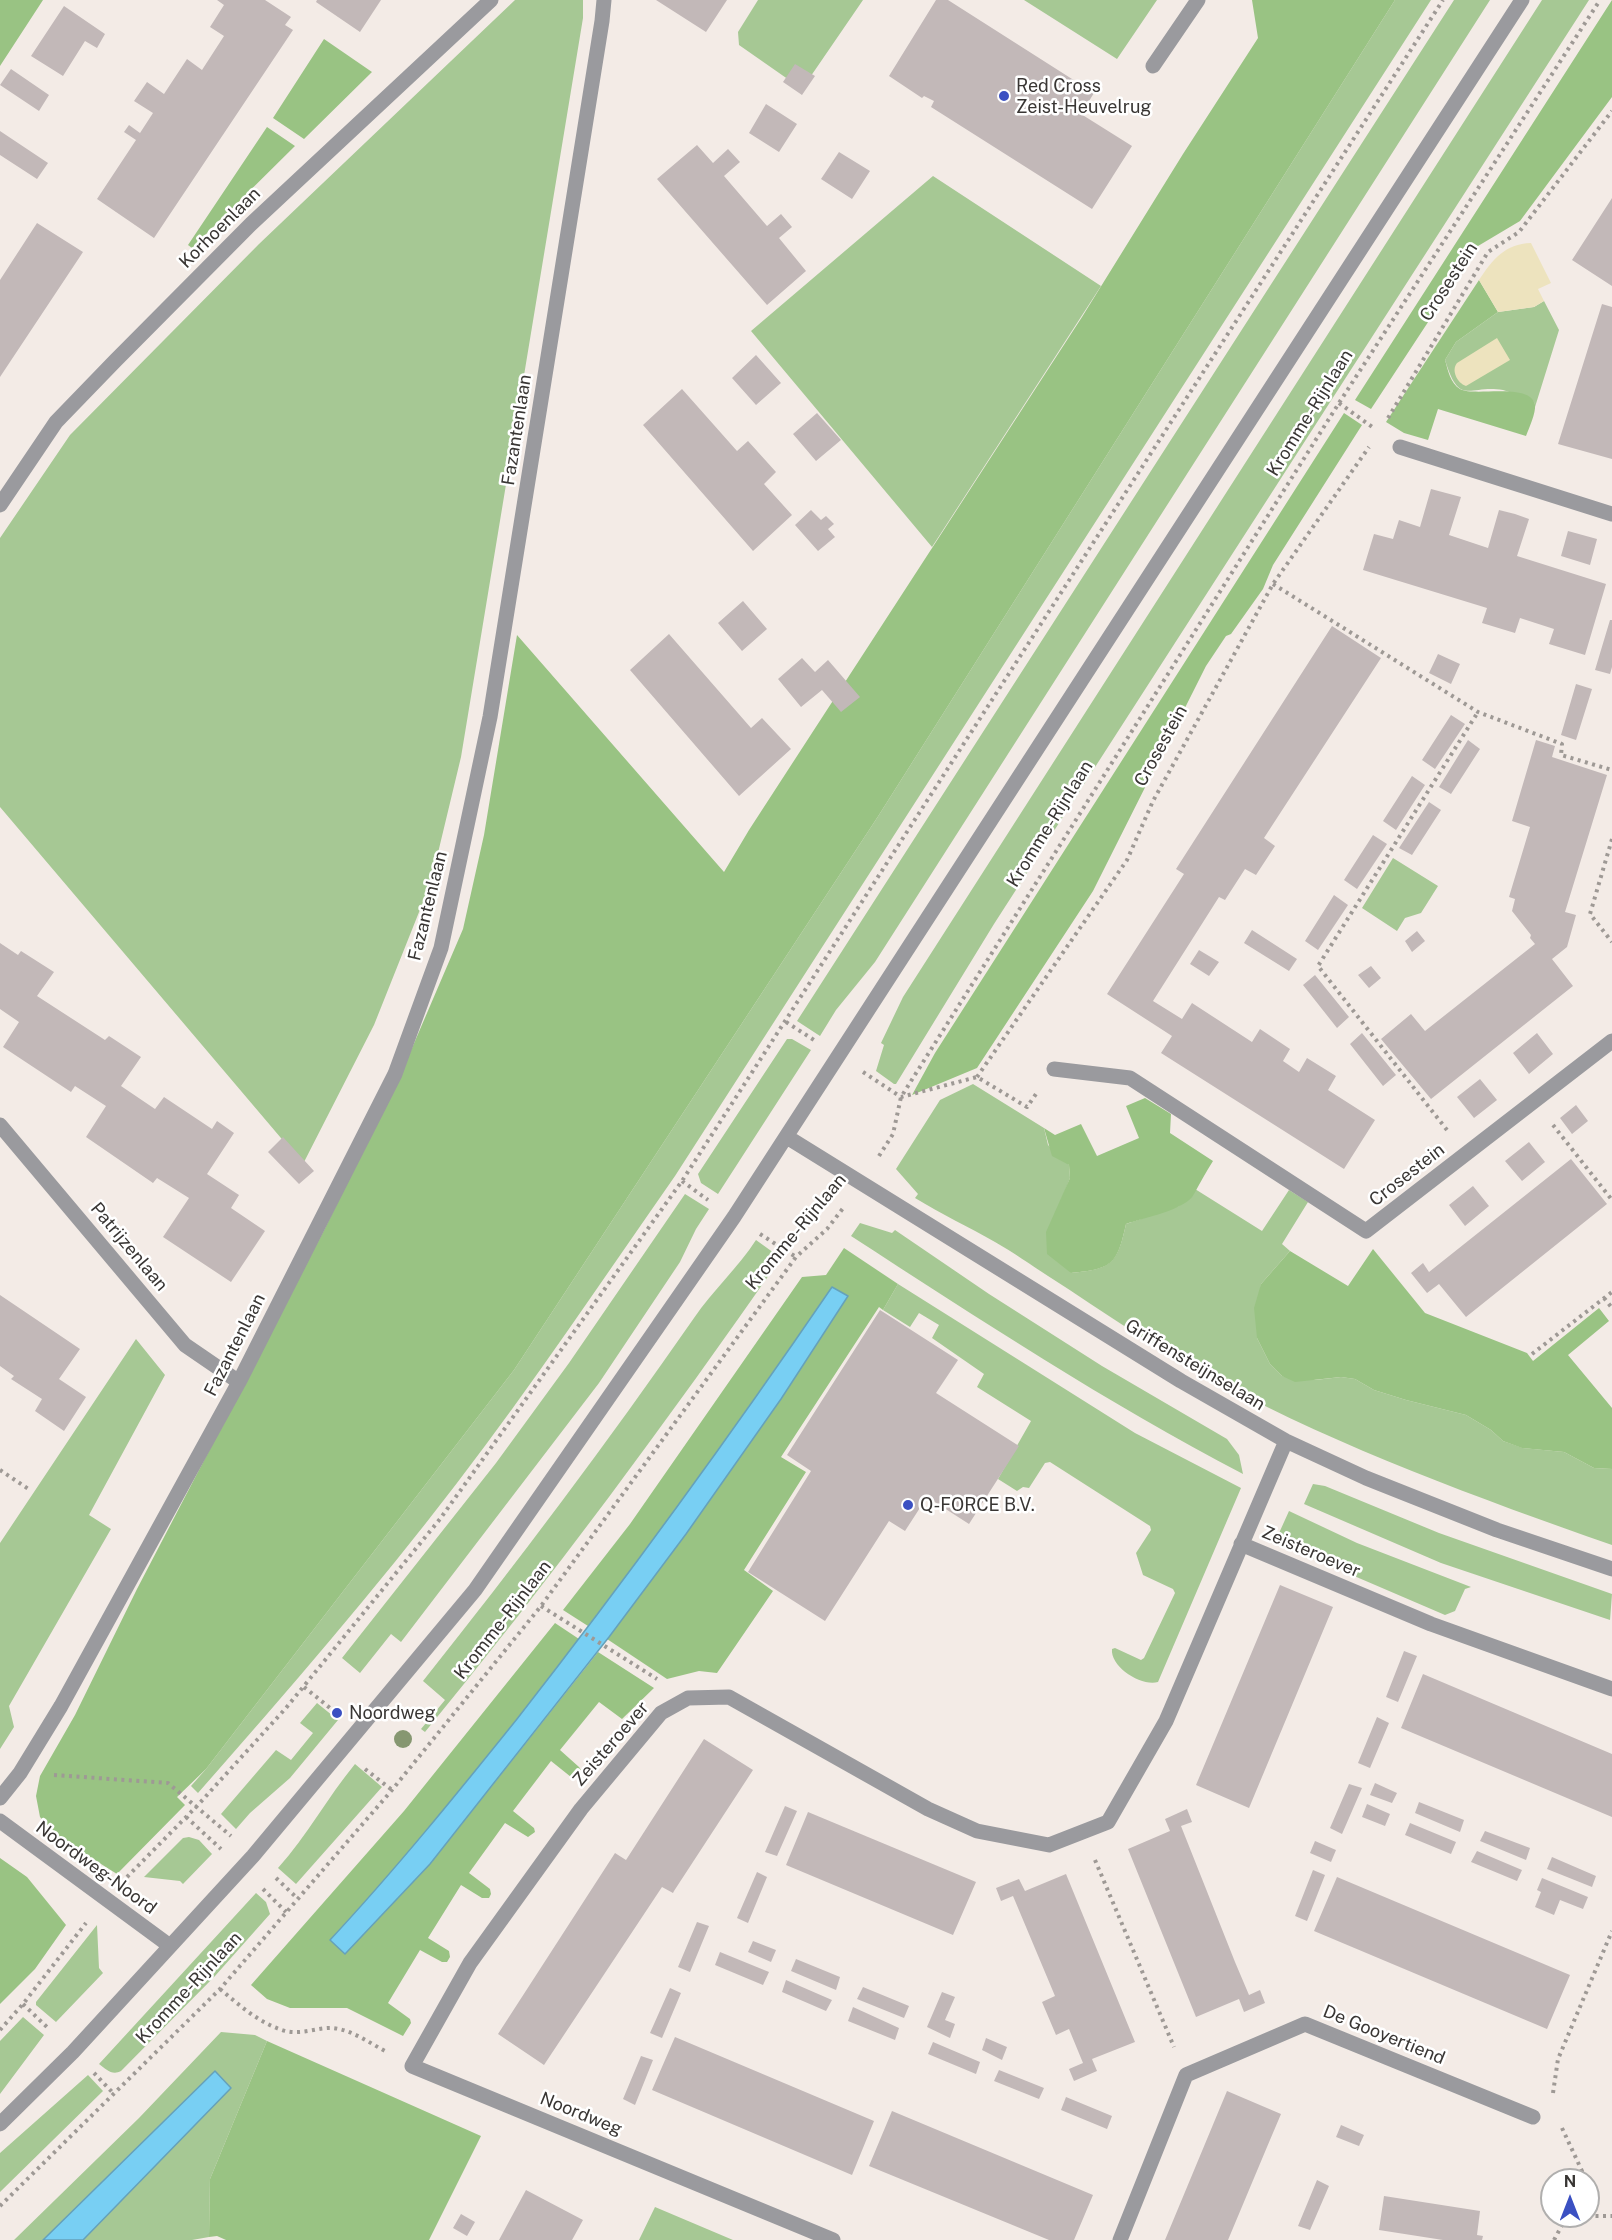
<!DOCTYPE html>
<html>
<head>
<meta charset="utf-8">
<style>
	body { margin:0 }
	#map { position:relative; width:1612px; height:2240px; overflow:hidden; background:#f3ebe6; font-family:"Public Sans",sans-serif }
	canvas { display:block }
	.north { position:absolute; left:1540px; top:2168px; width:60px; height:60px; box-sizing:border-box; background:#fff; border:2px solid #b0afae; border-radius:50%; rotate:0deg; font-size:16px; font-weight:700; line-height:24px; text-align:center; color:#393634 }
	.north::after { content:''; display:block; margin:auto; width:21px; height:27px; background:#3b50c2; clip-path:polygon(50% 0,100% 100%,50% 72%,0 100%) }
</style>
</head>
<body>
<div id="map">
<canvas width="1612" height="2240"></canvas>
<div class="north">N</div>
</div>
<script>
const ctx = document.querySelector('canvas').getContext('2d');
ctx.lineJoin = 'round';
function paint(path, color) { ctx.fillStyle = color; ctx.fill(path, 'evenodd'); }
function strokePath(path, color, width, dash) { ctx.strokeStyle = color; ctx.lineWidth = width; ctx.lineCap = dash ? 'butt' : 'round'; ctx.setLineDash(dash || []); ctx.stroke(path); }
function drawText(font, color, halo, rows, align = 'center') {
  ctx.font = font + ' "Public Sans",sans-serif'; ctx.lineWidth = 5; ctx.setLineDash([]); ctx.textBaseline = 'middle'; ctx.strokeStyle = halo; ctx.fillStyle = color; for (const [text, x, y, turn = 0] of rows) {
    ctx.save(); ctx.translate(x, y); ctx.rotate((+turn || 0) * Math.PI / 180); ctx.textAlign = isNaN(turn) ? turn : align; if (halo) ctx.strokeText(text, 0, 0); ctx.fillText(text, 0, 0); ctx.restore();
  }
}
const green = new Path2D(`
	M515,0H583V18L461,757L431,882L374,1025L303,1164L0,807V538L70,435L259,244Z
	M758,0H863L802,89L739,45L738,32Z
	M1024,0H1157L1117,59Z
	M1395,0H1431L675,1176C603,1279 533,1384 457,1483C375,1590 287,1692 198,1793L191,1786L206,1769L514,1370L877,818Z
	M1454,0H1490L875,962L836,1010L820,1036L797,1021Z
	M1542,0H1589L994,924L896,1084H894L876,1071L884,1045L881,1043L903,997Z
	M933,176L1101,286L932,547L751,331Z
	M1544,301L1559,330L1535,407L1534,402C1524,398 1513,393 1503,390C1469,384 1460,408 1445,360L1456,342L1498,312L1534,307Z
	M1393,858L1438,886L1421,913L1405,918L1397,931L1362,908Z
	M787,1039H792L811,1050L718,1194L701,1183L698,1174Z
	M973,1084L1044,1128L1048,1145L1069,1165L1070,1178L1060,1204L1071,1273C1111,1269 1117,1265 1126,1224L1179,1206L1195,1189L1262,1231L1289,1190L1308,1202L1282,1244L1290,1251L1261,1284L1257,1338L1270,1364L1282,1376L1315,1380L1341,1377L1355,1379L1374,1390L1406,1400L1466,1415L1491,1430L1503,1441L1523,1448L1564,1452L1594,1468L1612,1469V1545C1478,1498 1344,1449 1218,1382C1159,1351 1104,1312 1048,1276C1031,1265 1013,1252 995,1242C969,1227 941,1214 915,1198L918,1194L896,1169L940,1100Z
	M685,1194L709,1209L696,1229L680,1262L599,1383L401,1642L391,1634L360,1673L342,1658L496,1463L569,1363Z
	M860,1223L892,1233L895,1230L989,1294L1102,1366L1227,1439L1239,1455L1243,1474C1107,1403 979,1319 851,1236Z
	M756,1240L781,1258C668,1420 551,1579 425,1732L421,1729L445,1700L423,1681C517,1563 608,1442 694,1318C713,1290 738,1268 756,1240Z
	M898,1284L1135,1433L1241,1488L1158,1682C1142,1687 1110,1667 1112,1649L1115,1648L1141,1660L1144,1658L1175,1593L1173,1589L1143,1575L1136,1553L1151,1530L1150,1526L1050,1462L1045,1463L1029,1488L1023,1487L1017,1491L998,1479L1031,1421L977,1387L984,1374L932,1338L939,1325L919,1313L910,1327L883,1310Z
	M136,1339L165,1375L89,1515L111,1529L9,1706L14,1727L0,1749V1543Z
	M1313,1484L1325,1486L1439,1533L1612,1594L1610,1620L1441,1563L1304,1504Z
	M1289,1511L1357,1543L1471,1587L1465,1589L1455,1611L1445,1615L1275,1542Z
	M317,1703L338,1720L290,1778L250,1813L236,1829L221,1814L276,1750L291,1760L313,1733L300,1723Z
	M355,1764L382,1787L296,1884L278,1868C307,1836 327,1798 355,1764Z
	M189,1837L199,1840L212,1854L183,1884L180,1881L144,1877L183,1838Z
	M256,1893L266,1902L270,1914L215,1976L121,2071C112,2076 106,2069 99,2064Z
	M97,1925L99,1968L103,1973L56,2022L36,2005V2002Z
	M23,2017L44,2035L0,2094V2041Z
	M221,2032L255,2035L267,2041L210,2179L209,2237L192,2240H14L139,2118Z
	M88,2075L103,2091L0,2192V2153Z
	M655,2207L733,2240H639Z`);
const forest = new Path2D(`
	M0,0H43L0,66Z
	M1252,0H1395L877,818L514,1370L206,1769L177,1797L185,1805L117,1874L58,1837L40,1817L36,1796L40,1776L75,1715L137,1589L324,1230L403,1069L463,929L484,835L517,635L724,872L749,830L1082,317L1183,154L1258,38Z
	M1612,0V97L1520,221L1478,246L1371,409L1355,400Z
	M324,39L372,72L304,139L273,118Z
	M267,127L295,146L192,248L188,245Z
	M1479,280L1498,312L1456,342L1445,360C1448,370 1450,383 1460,389C1473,397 1531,382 1535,405C1536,413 1529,428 1526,436L1438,409L1428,440L1404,433L1386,422Z
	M1344,413L1362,425L1273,565L1263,589L1231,634L1226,636L1206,666L1093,891L977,1068L912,1095L935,1053Z
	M1145,1098L1171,1114L1170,1133L1213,1161C1206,1172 1200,1183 1194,1194C1186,1210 1143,1218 1126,1224C1117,1265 1112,1269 1071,1273L1047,1254L1046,1232L1070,1178L1069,1165L1052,1156L1044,1128L1055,1135L1081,1124L1097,1156L1139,1138L1126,1106Z
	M844,1248L898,1284L883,1310L879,1307L781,1457L806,1472L744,1570L773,1591L717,1673L699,1671L667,1679L607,1639L686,1534L781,1399L847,1296L832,1288L668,1522L588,1626L563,1610L630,1524L802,1277L826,1275Z
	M1373,1249L1425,1313L1527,1353L1533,1361L1599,1308L1609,1321L1568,1355L1612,1408V1469L1594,1468L1564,1452L1522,1448L1503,1441L1491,1430L1466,1415L1406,1400L1374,1390L1355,1379L1341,1377L1295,1382L1282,1376L1270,1364L1257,1338L1254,1308L1261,1284L1290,1251L1348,1286Z
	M555,1623L579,1639C500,1742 419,1845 331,1940L345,1953L430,1864L598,1652L654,1688L622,1719L599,1702L560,1750L579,1767L581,1770L577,1776L571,1777L551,1761L513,1811L534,1828L535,1832L528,1837L505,1823L469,1873L490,1889L491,1894L489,1898H482L461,1885L428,1938L449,1951L450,1957L447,1962H442L420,1950L388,2003L410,2019L411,2023L403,2036L347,2008H290L267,1999L251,1985L404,1811Z
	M0,1858L27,1877L66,1925L35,1969L0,2004Z
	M267,2041L481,2136L429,2240H226L217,2236L209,2237L210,2179Z`);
const sand = new Path2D(`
	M1531,243L1551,283L1538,289L1544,301L1534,307L1498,312L1479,280C1493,259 1505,244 1531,243Z
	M1497,338L1510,360L1466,386C1457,383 1451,370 1457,363Z`);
const water = new Path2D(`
	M832,1287L848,1296L781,1399L686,1534L609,1637L430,1864L345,1954L330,1940C396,1869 456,1795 517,1719C627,1578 731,1435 832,1287Z
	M215,2071L231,2088L83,2240H43Z`);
const building = new Path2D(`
	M217,0H265L291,17L285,25L293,30L154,238L97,199L136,140L124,132L129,125L140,133L153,113L134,101L147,82L164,94L187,59L202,70L224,36L210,27L224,5Z
	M317,0H381L360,32L316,2Z
	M656,0H727L706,32Z
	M936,0H948L1094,93L1081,114L1132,146L1092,209L931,107L934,101L924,96L922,98L889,76Z
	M64,6L105,34L97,48L85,41L63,76L31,56Z
	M795,64L815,76L802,95L783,82Z
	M11,69L49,95L39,111L0,85Z
	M766,104L797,124L779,152L749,133Z
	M0,131L48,163L37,179L0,155Z
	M697,145L713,163L728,149L740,162L724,176L767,226L781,214L792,227L779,238L806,271L767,305L657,179Z
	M839,152L870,171L852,199L821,179Z
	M1612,198V286L1572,260Z
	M37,223L83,252L0,377V280Z
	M1602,304L1612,307V459L1558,444Z
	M756,355L781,383L756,405L732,378Z
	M682,389L737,451L748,441L776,472L764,484L792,515L753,551L643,425Z
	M817,413L841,440L816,461L793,434Z
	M1431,489L1461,497L1449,535L1488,548L1499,510L1515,514L1529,519L1517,556L1606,584L1585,655L1549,644L1554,629L1520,618L1515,633L1482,623L1487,608L1363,570L1374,534L1393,539L1399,520L1420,527Z
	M811,510L821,520L826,516L834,524L828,529L835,537L818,551L795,525Z
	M1568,531L1597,539L1590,565L1561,556Z
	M743,601L767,629L742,651L718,623Z
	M1610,620H1612V667L1610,674L1595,670Z
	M1332,626L1381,658L1264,838L1275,846L1256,875L1245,869L1225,900L1219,897L1153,1001L1182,1019L1192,1003L1252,1042L1260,1029L1290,1049L1283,1061L1299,1072L1307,1058L1336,1076L1328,1090L1375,1120L1344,1169L1161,1053L1172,1036L1107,994L1184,874L1176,869Z
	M669,634L751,728L762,718L791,749L739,796L630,670Z
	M1438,654L1460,664L1451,684L1429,673Z
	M802,658L815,672L828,660L860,697L841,712L822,690L801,707L778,679Z
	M1576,684L1592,689L1576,740L1561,735Z
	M1451,715L1465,724L1435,769L1422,760Z
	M1468,740L1480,749L1451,794L1439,787Z
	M1536,740L1555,746L1552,757L1607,775L1565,912L1576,915L1567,947L1552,959L1573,986L1431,1099L1381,1039L1411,1014L1425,1031L1535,944L1530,938L1531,935L1512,911L1515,899L1509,897L1530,827L1512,821Z
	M1412,776L1425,785L1396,830L1383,821Z
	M1429,802L1441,810L1412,855L1399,848Z
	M1373,835L1387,844L1357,889L1344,880Z
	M1334,895L1348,905L1318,950L1305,941Z
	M1252,930L1297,959L1289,971L1244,943Z
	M1417,931L1425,941L1412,952L1405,941Z
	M0,943L18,955L21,951L54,972L37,996L105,1040L109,1036L141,1057L121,1086L155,1109L164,1097L212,1129L217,1121L234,1133L207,1174L239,1195L231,1208L265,1231L231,1282L163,1237L189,1198L157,1178L153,1183L86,1137L106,1106L75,1086L71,1092L3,1047L19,1022L0,1009Z
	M1199,950L1219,962L1209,976L1190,964Z
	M1371,966L1381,978L1369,988L1358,975Z
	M1315,975L1349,1017L1337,1028L1303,985Z
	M1362,1033L1396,1075L1383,1086L1350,1044Z
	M1537,1033L1553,1054L1529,1074L1513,1053Z
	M1480,1079L1497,1100L1474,1118L1457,1097Z
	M1576,1105L1588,1121L1572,1134L1560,1118Z
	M283,1137L314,1171L299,1184L268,1152Z
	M1529,1142L1545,1162L1522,1181L1505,1161Z
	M1571,1159L1607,1204L1466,1317L1439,1284L1427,1293L1411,1273L1423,1263L1429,1272Z
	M1473,1186L1489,1206L1465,1226L1449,1205Z
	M0,1295L80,1349L59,1379L86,1397L64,1431L35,1411L42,1399L11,1379L14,1376L0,1366Z
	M880,1310L958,1360L936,1393L1019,1446L969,1524L927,1497L905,1531L889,1521L825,1621L748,1572L811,1471L787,1455Z
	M1280,1585L1333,1607L1249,1808L1196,1785Z
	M1404,1651L1417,1656L1398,1702L1386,1697Z
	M1423,1674L1612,1754V1817L1401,1728Z
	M1377,1717L1389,1723L1370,1768L1358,1763Z
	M704,1739L753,1770L674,1891L673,1893L662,1887L544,2065L498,2034L615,1853L626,1860Z
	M1375,1783L1397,1793L1392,1803L1370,1795Z
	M1349,1784L1362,1788L1342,1834L1330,1828Z
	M1419,1802L1464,1820L1460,1832L1415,1813Z
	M1367,1804L1390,1814L1385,1826L1362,1817Z
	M785,1806L797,1811L777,1856L765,1852Z
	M1187,1809L1192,1822L1181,1826L1235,1962L1249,1995L1260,1990L1265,2003L1244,2012L1239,1999L1196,2017L1128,1849L1170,1831L1165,1819Z
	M808,1812L976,1882L953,1935L786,1865Z
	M1410,1823L1456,1842L1451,1854L1405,1835Z
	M1485,1831L1530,1848L1526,1860L1480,1841Z
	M1315,1841L1336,1850L1331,1862L1310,1853Z
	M1477,1851L1522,1870L1517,1881L1471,1862Z
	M1552,1857L1596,1876L1592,1887L1547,1869Z
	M1313,1870L1325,1875L1307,1921L1295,1916Z
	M757,1872L767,1877L748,1923L737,1918Z
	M1066,1874L1135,2042L1092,2059L1097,2071L1074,2081L1069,2069L1083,2063L1069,2029L1056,2035L1042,2002L1055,1996L1013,1896L1001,1901L996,1888L1019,1879L1025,1891Z
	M1337,1877L1570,1975L1547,2029L1314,1931Z
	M1542,1878L1588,1897L1583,1909L1560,1900L1554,1915L1535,1907L1541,1892L1537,1890Z
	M697,1922L709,1926L690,1972L678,1967Z
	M753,1941L776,1950L771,1962L748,1952Z
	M720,1952L769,1972L763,1985L715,1965Z
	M796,1959L840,1977L836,1990L791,1971Z
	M786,1980L832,2000L826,2011L782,1992Z
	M863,1987L909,2006L904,2018L857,1999Z
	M670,1988L681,1993L662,2038L650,2033Z
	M942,1992L955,1997L945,2020L955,2024L950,2038L927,2027Z
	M853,2007L899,2028L895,2040L848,2021Z
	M675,2037L874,2121L852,2175L652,2090Z
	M986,2038L1007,2047L1002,2060L982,2050Z
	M933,2042L980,2062L976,2074L928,2054Z
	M641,2056L653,2060L635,2105L623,2099Z
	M999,2070L1044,2088L1039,2099L994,2081Z
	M1227,2091L1281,2114L1267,2147L1228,2240H1165Z
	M1066,2097L1112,2116L1107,2129L1061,2110Z
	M892,2111L1093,2195L1074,2240H1049L869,2166Z
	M1341,2125L1364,2135L1359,2146L1336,2137Z
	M1317,2180L1329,2186L1310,2230L1298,2226Z
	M526,2190L583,2220L572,2240H499Z
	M1384,2196L1480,2211L1477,2235L1483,2236L1482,2240H1443L1379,2230Z
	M461,2214L475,2222L467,2236L453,2228Z`);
const path = new Path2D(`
	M1339,403L1375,429
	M1388,418L1488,252L1519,232L1612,111
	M1273,584L1478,712L1562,744L1561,755L1612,770
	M1612,839L1590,914L1612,942
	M786,1022L814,1040
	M863,1072L901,1097L977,1077L1027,1107L1036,1094
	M977,1077L1127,860L1153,801L1273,584L1369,447
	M1553,1125L1612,1200
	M1447,1130L1318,966L1478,712
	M879,1156L893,1134L901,1097L1339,403L1600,0
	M682,1181L708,1200
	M760,1234L796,1257
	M1604,1298L1612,1308
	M1532,1354L1612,1292
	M0,1470L30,1490
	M541,1606L657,1679
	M304,1687L335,1712
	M365,1769L392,1790
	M54,1775L168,1783L231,1836
	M186,1817L221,1849
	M1095,1860L1174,2047
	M127,1877L197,1806L286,1708L440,1519L682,1181L1443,0
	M276,1878L297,1898
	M263,1889L286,1912
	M220,1989C239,2005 258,2022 282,2030C300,2036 317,2027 333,2028C352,2030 368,2042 385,2051
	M23,2004L50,2030
	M0,2030L23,2004L86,1923
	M94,2073L114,2094
	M1553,2093L1558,2059L1612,1931
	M1562,2128L1582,2171L1580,2180
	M0,2206L220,1989L392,1790L541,1606L796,1257L827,1229L844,1207
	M1588,2216H1612
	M1554,2240L1567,2216`);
const minor = new Path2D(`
	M1153,66L1198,0
	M1400,447L1612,514
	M0,505L56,422L115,361L251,224L491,0
	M1054,1069L1130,1078L1366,1231L1612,1041
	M0,1125L185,1345L239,1382
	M787,1137L1181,1381L1286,1441L1366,1478L1497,1530L1612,1569
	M1241,1544L1431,1624L1612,1689
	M0,1798L20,1773L61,1706L239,1382L395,1074L441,948L490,717L602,21L604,0
	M0,1821L170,1946
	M0,2124L73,2052L253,1856L475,1590L734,1217L1522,0
	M833,2240L412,2066L470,1963L581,1809L661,1713L688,1698L729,1697L928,1809L977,1831L1049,1845L1108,1822L1166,1721L1286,1441
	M1120,2240L1186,2075L1305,2024L1533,2117`);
const trees = [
	[403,1739]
];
const markers = [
	[1004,96,6,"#3b50c2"],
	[908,1505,6,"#3b50c2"],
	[337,1713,6,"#3b50c2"]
];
const poiNames = [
	["Red Cross",1016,86],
	["Zeist-Heuvelrug",1016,107],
	["Q-FORCE B.V.",920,1505],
	["Noordweg",349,1713]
];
const streetNames = [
	["Korhoenlaan",220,228,-45],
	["Crosestein",1449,282,-57],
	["Kromme-Rijnlaan",1310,413,-58],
	["Fazantenlaan",517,430,-81],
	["Crosestein",1161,746,-61],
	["Kromme-Rijnlaan",1050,824,-58],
	["Fazantenlaan",428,906,-76],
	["Crosestein",1407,1175,-38],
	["Kromme-Rijnlaan",796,1232,-50],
	["Patrijzenlaan",129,1247,50],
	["Fazantenlaan",235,1345,-63],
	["Griffensteijnselaan",1195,1365,31],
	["Zeisteroever",1311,1552,23],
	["Kromme-Rijnlaan",503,1620,-52],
	["Zeisteroever",611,1744,-49],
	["Noordweg-Noord",96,1868,36],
	["Kromme-Rijnlaan",189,1988,-47],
	["De Gooyertiend",1384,2035,22],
	["Noordweg",581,2114,22]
];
paint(green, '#a6c894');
paint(forest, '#99c383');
paint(sand, '#ede3be');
paint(water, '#78cff3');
strokePath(water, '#65a1ba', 1.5);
paint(building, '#c2b8b8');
strokePath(path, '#9e9995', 4, [3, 4.5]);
strokePath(minor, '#9a9a9e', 15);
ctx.fillStyle = '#869771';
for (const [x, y] of trees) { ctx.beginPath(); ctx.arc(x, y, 9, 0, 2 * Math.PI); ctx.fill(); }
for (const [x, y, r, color] of markers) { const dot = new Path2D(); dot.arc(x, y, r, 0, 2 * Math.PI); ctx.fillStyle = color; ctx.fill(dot); strokePath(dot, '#fff', 2); }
drawText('18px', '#393634', '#fff', poiNames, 'left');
drawText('18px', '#393634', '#fff', streetNames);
</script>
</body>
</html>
